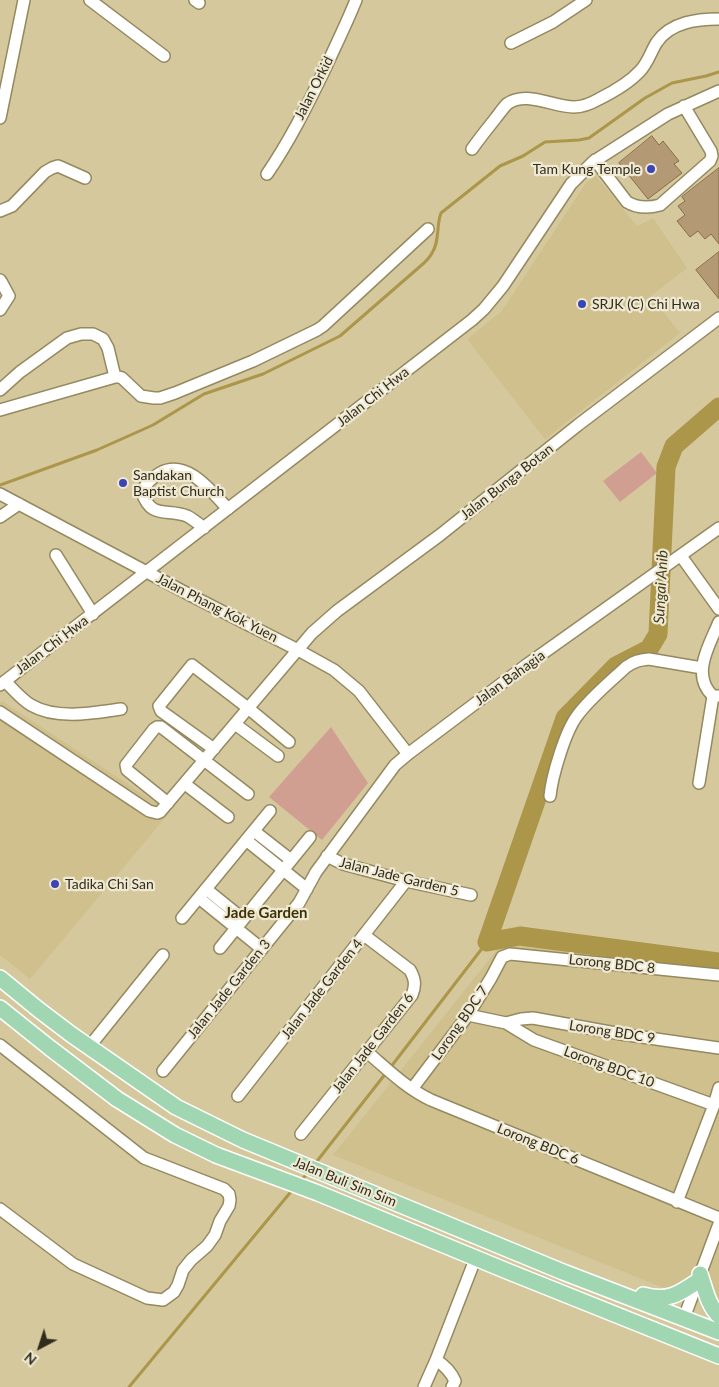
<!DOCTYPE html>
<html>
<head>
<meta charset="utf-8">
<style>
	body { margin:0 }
	#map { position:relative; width:719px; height:1387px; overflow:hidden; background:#d5c89d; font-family:Lato,sans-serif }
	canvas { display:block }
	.north { position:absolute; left:15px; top:1322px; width:50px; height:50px; -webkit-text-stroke:4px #efe9d3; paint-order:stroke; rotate:220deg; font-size:14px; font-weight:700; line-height:20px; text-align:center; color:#312c1b }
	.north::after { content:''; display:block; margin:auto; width:18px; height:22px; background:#312c1b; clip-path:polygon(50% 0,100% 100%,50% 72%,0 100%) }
</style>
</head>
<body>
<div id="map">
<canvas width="719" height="1387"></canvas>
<div class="north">N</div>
</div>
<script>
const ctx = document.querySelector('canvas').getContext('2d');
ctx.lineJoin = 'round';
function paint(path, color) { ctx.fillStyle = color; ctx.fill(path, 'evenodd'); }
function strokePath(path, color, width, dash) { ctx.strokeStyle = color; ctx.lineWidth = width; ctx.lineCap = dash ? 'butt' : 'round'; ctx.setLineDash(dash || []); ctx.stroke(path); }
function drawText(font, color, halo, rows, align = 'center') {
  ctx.font = font + ' Lato,sans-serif'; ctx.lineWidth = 4.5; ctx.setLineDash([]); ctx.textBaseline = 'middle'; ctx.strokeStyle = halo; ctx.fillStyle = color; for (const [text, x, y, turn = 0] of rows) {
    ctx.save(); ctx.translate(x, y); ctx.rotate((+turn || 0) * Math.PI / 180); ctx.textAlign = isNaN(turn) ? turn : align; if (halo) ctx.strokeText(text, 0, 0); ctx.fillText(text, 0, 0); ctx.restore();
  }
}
const built = new Path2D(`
	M595,175L637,226L653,218L687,268L651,296L680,333L545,439L467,339L501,312L586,183Z
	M2,701L170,812L30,979L0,955V702Z
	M520,941L719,971V1310L333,1155L500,946Z`);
const green = new Path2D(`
	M641,452L657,473L620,502L603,481Z
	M331,727L368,783L322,840L269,797Z`);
const stream = new Path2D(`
	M0,485L97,450L153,425L204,394L263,374L340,336L424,263C427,260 430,257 432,253C440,241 436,226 441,213L500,166L523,156L545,142L579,140L589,138L645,98L672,83L706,76L719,72
	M390,1068L487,942
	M314,1165L386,1073
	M300,1182L309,1171
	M129,1387L294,1188`);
const river = new Path2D(`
	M487,942L565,718L616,666L649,649L658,634L666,467L674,446L719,407
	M487,942L520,936L719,962`);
const building = new Path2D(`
	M652,136L659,145L663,141L679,161L674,164L682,173L648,199L619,163Z
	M719,168V244L711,234L705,239L698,231L690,237L677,221L685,215L678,206L685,201L682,197Z
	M719,252V299L696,270Z`);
const minor = new Path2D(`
	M90,0L164,56
	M195,0L199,3
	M511,43L553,22L586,0
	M0,118L24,0
	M472,149C479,139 487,129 495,119C499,114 503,108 507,104C526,90 553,107 574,107C583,107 592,103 599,99C613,92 629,83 640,71C648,63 651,51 657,42C671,22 697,19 719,19
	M595,160L627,202C637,208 649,208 660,205L710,161L712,156L711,151L684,106
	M267,174C289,142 306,108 323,73C334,49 346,25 356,0
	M0,211L12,206L45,172L52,168L58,166L85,178
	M0,280L2,283L9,296L0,310
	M115,377H119L122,378L141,396L154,398H160L175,393L253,361L317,330L323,326L428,229
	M0,390L20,372L67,338L81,334H93L103,339L108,348L115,377
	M0,410L115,377
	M0,494L190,595L298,650L334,670L359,691L408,754
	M0,517L19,504
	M204,528C199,524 193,519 187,516C167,508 151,520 142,492C146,483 151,478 160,473C187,458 212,492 228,509
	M56,555L93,614
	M681,556L719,609
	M719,622C710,644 690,675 713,696H719
	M5,681C13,689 21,699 31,705C56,720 94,713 121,709
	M0,685L472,320L484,309L503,286L571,184L593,162L668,114L719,91
	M0,712L149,811L157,813L160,812L312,633L337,611L440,535L578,425L719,318
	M235,724L278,756
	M214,749L161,711L159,706L192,665L248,708L289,742
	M699,783L713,696
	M185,784L228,817
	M550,796C552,776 565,732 577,716C590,698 610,682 626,667C634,661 640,660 649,659L702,668
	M168,803L127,770L126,765L154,729L157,727H161L248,794
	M254,831L291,860
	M246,840L307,889
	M327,856L343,864L406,881L471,895
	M206,889L243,919
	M199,898L262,949
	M182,918L270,811
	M220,948L310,837
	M468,1015L506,1023L534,1040L714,1105
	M506,1023L521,1019L533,1018L621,1034L719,1048
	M0,1045L144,1158L224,1189L229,1194L230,1200L229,1206L220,1221L215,1235L207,1246L191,1260L183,1270L178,1285L174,1292L163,1300L147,1298L73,1264L0,1209
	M89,1047L163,955
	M367,1052C387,1069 406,1088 431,1100L719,1218
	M163,1071L299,903L316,872L395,765L408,754L525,666L719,528
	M412,1089L468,1015L491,978L502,957L510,954L719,975
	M238,1096L406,881
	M301,1134L412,995C416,985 415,979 410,970L364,935
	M677,1202L714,1105L719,1088
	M684,1318L719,1224
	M436,1360C444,1365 451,1372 455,1381L452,1387
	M424,1387L436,1360L476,1257`);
const major = new Path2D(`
	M0,978L39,1010L72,1035L176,1107L243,1140L563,1272L719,1332
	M0,1008L50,1048L117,1099L175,1135L216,1155L318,1193L507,1271L719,1356
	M700,1274C705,1289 708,1305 719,1316
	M643,1295C668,1302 679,1294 698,1281`);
const markers = [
	[651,169,5,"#3d44b8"],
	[582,304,5,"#3d44b8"],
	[123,483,5,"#3d44b8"],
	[55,884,5,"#3d44b8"]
];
const streetNames = [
	["Jalan Orkid",314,88,-63],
	["Jalan Chi Hwa",373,397,-38],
	["Jalan Bunga Botan",507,482,-38],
	["Jalan Phang Kok Yuen",217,608,27],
	["Jalan Chi Hwa",52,645,-37],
	["Jalan Bahagia",510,678,-36],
	["Jalan Jade Garden 5",399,877,14],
	["Lorong BDC 8",612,964,6],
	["Jalan Jade Garden 3",229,989,-51],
	["Jalan Jade Garden 4",322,989,-52],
	["Lorong BDC 7",460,1023,-55],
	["Lorong BDC 9",612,1032,9],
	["Jalan Jade Garden 6",373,1043,-52],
	["Lorong BDC 10",609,1067,20],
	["Lorong BDC 6",538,1144,22],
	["Jalan Buli Sim Sim",345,1182,22]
];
const poiNames = [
	["Tam Kung Temple",641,169,"right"],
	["SRJK (C) Chi Hwa",592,304],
	["Sandakan",133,475],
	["Baptist Church",133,491],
	["Tadika Chi San",65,884]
];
const waterNames = [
	["Sungai Anib",661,587,-87]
];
const neighbourhoodNames = [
	["Jade Garden",266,913]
];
paint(built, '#cfc08d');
paint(green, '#d19f92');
strokePath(stream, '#ab964a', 3);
strokePath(river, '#ab964a', 19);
paint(building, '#b49975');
strokePath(building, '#866c49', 1);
strokePath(minor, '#94895f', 14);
strokePath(major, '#fff', 18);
strokePath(minor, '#fff', 11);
strokePath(major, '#a1d6b3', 15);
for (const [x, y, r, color] of markers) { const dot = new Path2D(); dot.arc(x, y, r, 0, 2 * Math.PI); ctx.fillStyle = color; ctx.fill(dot); strokePath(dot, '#efe9d3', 2); }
drawText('14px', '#312c1b', '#efe9d3', streetNames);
drawText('14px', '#312c1b', '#efe9d3', poiNames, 'left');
drawText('italic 15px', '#473e1c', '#efe9d3', waterNames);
drawText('bold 15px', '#3d3207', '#efe9d3', neighbourhoodNames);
</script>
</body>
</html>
